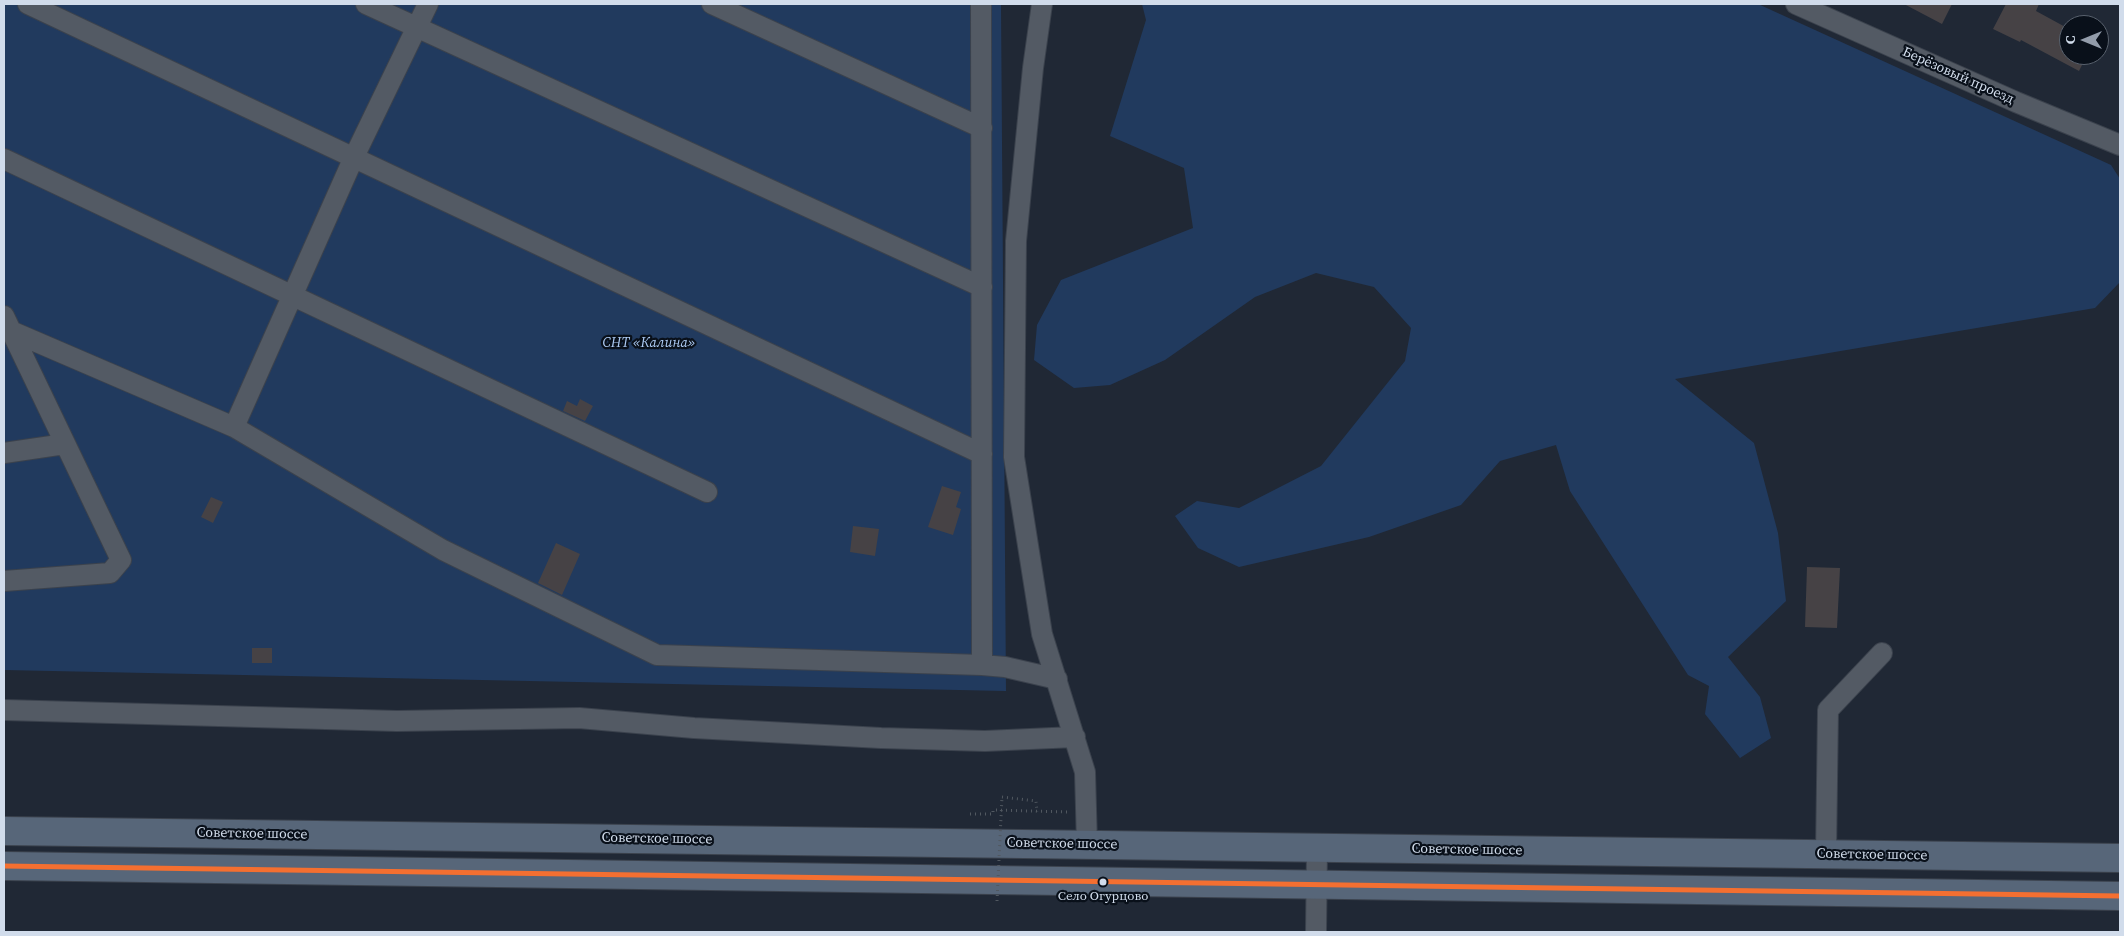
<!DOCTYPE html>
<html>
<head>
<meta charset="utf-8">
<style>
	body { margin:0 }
	#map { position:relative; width:2124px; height:936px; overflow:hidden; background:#202835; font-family:"Source Serif 4",serif }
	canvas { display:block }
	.frame { position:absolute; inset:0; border:5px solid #d1dceb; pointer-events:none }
	.north { position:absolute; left:2059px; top:15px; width:50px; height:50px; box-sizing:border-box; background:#09101a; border:1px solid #59626e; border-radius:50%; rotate:270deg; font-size:14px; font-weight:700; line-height:20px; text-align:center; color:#d1dceb }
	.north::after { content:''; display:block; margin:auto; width:18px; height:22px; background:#939dab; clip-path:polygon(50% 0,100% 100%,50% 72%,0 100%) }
</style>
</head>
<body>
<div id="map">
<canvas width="2124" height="936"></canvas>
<div class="frame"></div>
<div class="north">С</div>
</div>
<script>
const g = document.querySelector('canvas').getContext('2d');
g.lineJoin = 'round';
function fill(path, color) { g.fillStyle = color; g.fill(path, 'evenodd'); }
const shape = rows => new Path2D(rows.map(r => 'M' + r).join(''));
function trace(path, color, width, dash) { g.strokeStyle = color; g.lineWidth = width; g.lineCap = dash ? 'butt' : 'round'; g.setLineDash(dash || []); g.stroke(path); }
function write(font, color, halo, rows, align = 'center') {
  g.font = font + ' "Source Serif 4",serif'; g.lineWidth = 4.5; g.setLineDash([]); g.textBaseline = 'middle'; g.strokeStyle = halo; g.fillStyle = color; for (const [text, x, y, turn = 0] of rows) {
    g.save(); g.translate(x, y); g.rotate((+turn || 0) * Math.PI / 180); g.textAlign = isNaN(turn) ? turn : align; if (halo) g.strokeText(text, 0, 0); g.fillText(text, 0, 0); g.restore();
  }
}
const green = shape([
	[4,4,1001,4,1006,691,4,670],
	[1142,4,1758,4,2111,165,2120,179,2120,282,2095,308,1675,379,1754,443,1778,533,1786,601,1728,657,1760,697,1771,738,1740,758,1705,714,1709,686,1688,675,1570,491,1556,445,1500,461,1461,505,1369,537,1239,567,1198,548,1175,516,1197,501,1239,508,1321,466,1405,361,1411,328,1374,287,1316,273,1255,297,1165,360,1110,385,1074,388,1034,360,1037,325,1061,280,1193,228,1184,168,1110,136,1146,20]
]);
const building = shape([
	[1904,4,1952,4,1942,24],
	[2006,4,2039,4,2036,11,2069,29,2069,55,2087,55,2079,71,2021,40,2020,42,1993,29],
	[580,399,593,406,585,421,563,411,567,401,577,406],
	[942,486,961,492,956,507,961,509,953,535,928,527],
	[211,497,223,502,213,523,201,517],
	[853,526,879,529,875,556,850,552],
	[556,543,580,554,562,595,538,583],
	[1807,567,1840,568,1837,628,1805,627],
	[252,648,272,648,272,663,252,663]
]);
const path = shape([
	[1002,797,1036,801,1037,812],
	[970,814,993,814,993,810,1068,812]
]);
const minor = shape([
	[28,4,982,454],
	[366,4,982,287],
	[428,4,354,157,234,427,443,550,657,655,982,665],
	[712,4,982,128],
	[981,4,982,665,1005,667,1057,679],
	[1042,4,1033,68,1016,241,1014,457,1042,634,1085,772,1087,845],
	[1796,4,2016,102,2120,145],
	[4,159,707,492],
	[4,316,121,560,110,573,4,581],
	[11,331,234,427],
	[4,453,65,444],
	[4,710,397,721,579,718,694,728,881,738,985,741,1075,737],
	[1826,854,1828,710,1882,653],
	[1316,932,1317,848]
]);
const highway = shape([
	[4,831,2120,858],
	[4,866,2120,896]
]);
const pathBridge = shape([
	[997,901,1002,797]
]);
const bus1 = shape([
	[4,866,2120,896]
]);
const markers = [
	[1103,882,4.5,"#d1dceb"]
];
const busNames = [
	["Село Огурцово",1103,897]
];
const streetNames = [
	["Берёзовый проезд",1958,76,24],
	["Советское шоссе",252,834,1],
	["Советское шоссе",657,839,1],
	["Советское шоссе",1062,844,1],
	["Советское шоссе",1467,850,1],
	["Советское шоссе",1872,855,1]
];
const parkNames = [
	["СНТ «Калина»",649,343]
];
fill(green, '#213a5e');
fill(building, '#464245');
trace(minor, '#3b424d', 22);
trace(highway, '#3b424d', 30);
trace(path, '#515860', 3, [1, 4]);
trace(minor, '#535a64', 20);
trace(highway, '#576679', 28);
trace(pathBridge, '#515860', 3, [1, 4]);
trace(bus1, '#f46f30', 5);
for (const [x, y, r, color] of markers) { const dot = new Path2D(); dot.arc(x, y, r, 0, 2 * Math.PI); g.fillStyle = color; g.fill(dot); trace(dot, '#09101a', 2); }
write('13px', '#d1dceb', '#09101a', busNames);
write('14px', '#d1dceb', '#09101a', streetNames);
write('italic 14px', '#aeccf5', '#09101a', parkNames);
</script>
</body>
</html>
